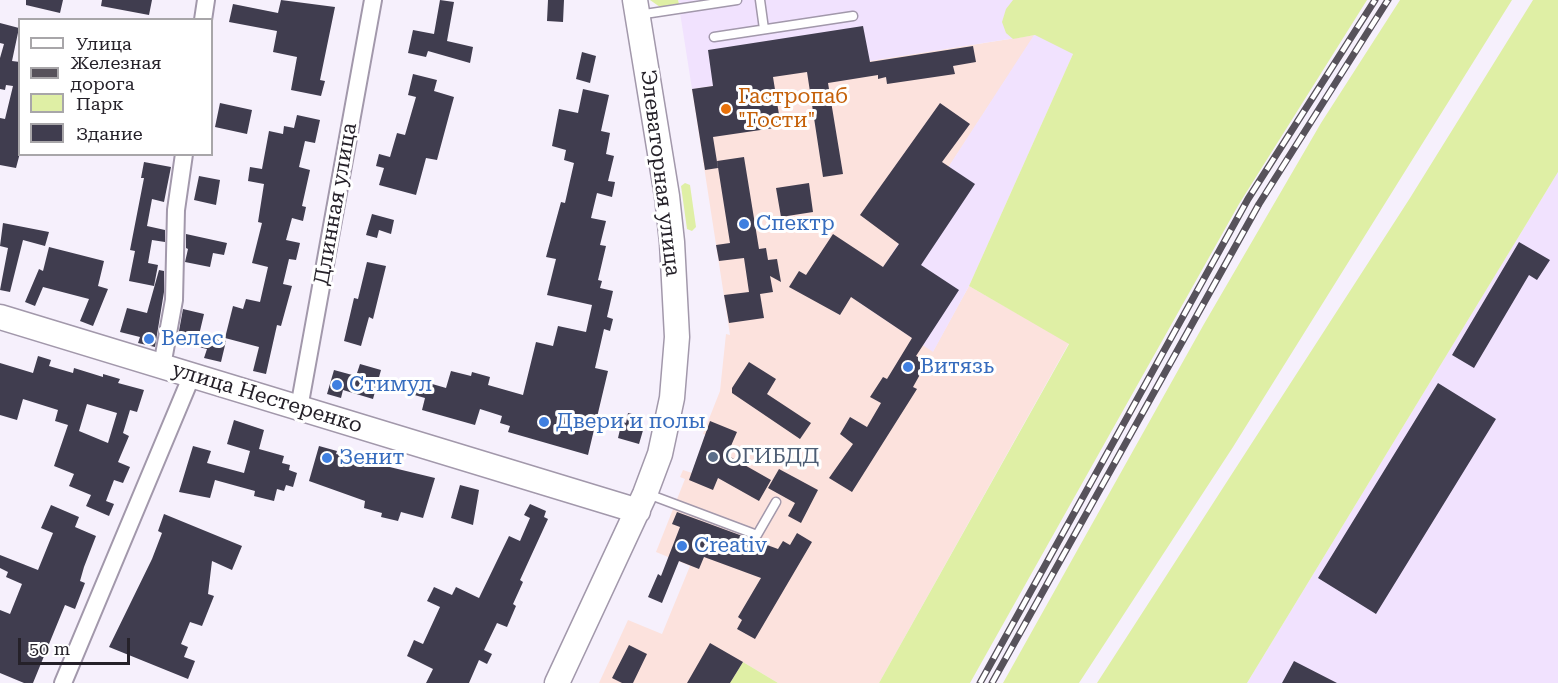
<!DOCTYPE html>
<html>
<head>
<meta charset="utf-8">
<style>
	body { margin:0 }
	#map { position:relative; width:1558px; height:683px; overflow:hidden; background:#f6f0fc; font-family:"Roboto Serif",serif }
	canvas { display:block }
	.legend { position:absolute; left:18px; top:18px; width:195px; height:138px; box-sizing:border-box; background:#fff; border:2px solid #a8a6a9; margin:0; padding:8px 10px; list-style:none; font-size:18px; color:#252129 }
	.legend li { display:flex; align-items:center; gap:12px; height:30px }
	.legend b { width:30px; border:2px solid #a8a6a9 }
	.scale { position:absolute; left:18px; top:638px; width:112px; height:27px; box-sizing:border-box; border:3px solid #252129; border-top:0; padding-left:8px; font-size:18px; line-height:21px; white-space:nowrap; color:#252129; -webkit-text-stroke:4px #fff; paint-order:stroke }
</style>
</head>
<body>
<div id="map">
<canvas width="1558" height="683"></canvas>
<ul class="legend">
<li><b style="height:8px;background:#fff"></b>Улица</li>
<li><b style="height:8px;background:#57525b"></b>Железная дорога</li>
<li><b style="height:16px;background:#dfefa5"></b>Парк</li>
<li><b style="height:16px;background:#403d4f"></b>Здание</li>
</ul>
<div class="scale">50 m</div>
</div>
<script>
const g = document.querySelector('canvas').getContext('2d');
g.lineJoin = 'round';
function fill(path, color) { g.fillStyle = color; g.fill(path, 'evenodd'); }
const shape = rows => new Path2D(rows.map(r => 'M' + r).join(''));
function trace(path, color, width, dash) { g.strokeStyle = color; g.lineWidth = width; g.lineCap = dash ? 'butt' : 'round'; g.setLineDash(dash || []); g.stroke(path); }
function write(font, color, halo, rows, align = 'center') {
  g.font = font + ' "Roboto Serif",serif'; g.lineWidth = 6; g.setLineDash([]); g.textBaseline = 'middle'; g.strokeStyle = halo; g.fillStyle = color; for (const [text, x, y, turn = 0] of rows) {
    g.save(); g.translate(x, y); g.rotate((+turn || 0) * Math.PI / 180); g.textAlign = isNaN(turn) ? turn : align; if (halo) g.strokeText(text, 0, 0); g.fillText(text, 0, 0); g.restore();
  }
}
const commercial = shape([
	[1035,35,860,303,933,351,969,286,1069,343,879,683,778,683,743,662,730,683,599,683,628,620,662,634,690,566,656,552,685,479,680,477,683,470,692,473,706,435,703,434,720,391,726,334,730,335,692,89]
]);
const built = shape([
	[678,0,1045,0,1073,54,969,286,933,352,860,303,1034,35,692,89],
	[1558,172,1558,683,1247,683]
]);
const green = shape([
	[650,0,678,0,679,4,660,7],
	[1013,0,1367,0,1239,204,970,683,879,683,1069,344,969,286,1073,54,1035,35,1013,39,1006,33,1002,22,1006,9],
	[1400,0,1512,0,1233,447,1079,683,1003,683,1204,324,1321,123],
	[1533,0,1558,0,1558,172,1247,683,1097,683,1410,198],
	[685,183,690,185,696,227,692,231,687,229,681,186],
	[743,662,778,683,730,683]
]);
const building = shape([
	[26,0,63,0,60,13,26,5],
	[102,0,152,0,149,15,101,6],
	[281,0,335,7,320,80,325,81,321,96,291,90,297,57,273,52,277,31,229,22,233,4,278,13],
	[440,0,454,2,447,41,473,47,470,63,428,51,426,57,408,53,413,30,434,34],
	[548,0,564,0,563,22,547,21],
	[0,23,19,28,12,61,20,62,20,153,16,168,0,165,0,118,5,119,13,86,6,85,5,90,0,89,0,58,4,44,0,43],
	[863,26,870,62,973,46,976,62,953,66,955,74,887,84,886,77,878,79,878,75,828,83,843,174,823,177,807,72,773,77,781,127,713,137,718,168,705,170,692,89,713,86,708,50],
	[582,52,596,56,590,83,576,79],
	[413,74,437,80,434,91,454,97,437,160,426,158,416,195,379,185,384,168,376,166,379,154,390,157,397,133,405,135,416,97,408,95],
	[583,89,609,95,601,131,610,133,606,154,614,156,608,181,615,182,612,197,597,193,591,218,606,221,600,245,606,246,598,280,602,281,600,288,613,291,607,317,613,319,610,331,604,329,595,368,608,371,588,455,508,432,510,426,500,423,502,416,480,409,475,425,422,410,425,398,411,394,415,379,446,388,451,371,471,376,472,372,490,377,488,385,523,395,536,342,553,346,558,326,586,332,592,305,547,295,556,259,546,257,561,202,565,203,574,163,564,160,566,150,552,146,559,109,578,113],
	[220,103,252,110,247,134,215,127],
	[940,103,970,124,942,162,975,184,921,265,959,290,916,356,927,362,913,387,917,389,852,492,829,478,853,444,840,434,850,417,867,427,881,403,870,397,883,377,887,379,912,338,851,297,840,315,789,287,799,271,806,275,833,234,883,267,899,244,860,215],
	[297,115,320,120,315,143,305,141,299,167,310,170,302,206,306,207,303,221,292,218,286,240,300,243,296,260,289,259,283,284,292,286,281,326,277,325,266,374,253,371,259,347,225,338,233,306,243,309,246,299,260,302,268,267,252,263,262,223,258,222,264,184,248,181,250,167,262,169,269,131,283,134,284,126,294,128],
	[744,157,759,249,766,248,768,260,777,259,781,282,770,276,773,292,760,294,764,318,729,323,724,295,749,292,744,258,719,261,716,245,730,243,717,161],
	[144,162,171,167,164,202,152,199,147,226,165,230,165,242,152,240,148,263,158,265,154,286,129,281,135,251,130,250,144,178,141,178],
	[199,176,220,180,216,205,194,200],
	[809,183,813,212,781,217,776,188],
	[372,214,394,220,391,234,379,230,377,238,366,235],
	[3,223,49,232,45,246,23,240,10,292,0,290,8,248,0,246],
	[186,234,227,243,224,255,213,253,210,267,185,262,188,249,186,248],
	[1519,242,1550,260,1537,280,1529,275,1474,368,1452,355],
	[49,247,104,261,98,286,108,289,93,326,80,321,89,299,43,287,35,306,25,302,39,269,43,271],
	[367,262,386,266,373,319,369,317,361,346,344,341,354,298,358,299],
	[159,270,164,271,164,292,155,347,138,343,140,337,120,332,127,308,147,313],
	[183,309,204,314,199,335,226,341,221,362,204,358,207,349,177,342],
	[38,356,51,360,49,366,73,373,74,368,103,377,103,374,120,379,118,383,144,390,137,412,130,410,123,433,129,436,118,462,130,467,123,483,114,480,106,501,114,504,109,516,86,506,91,495,69,486,74,474,54,466,68,425,55,421,58,410,23,399,17,420,0,415,0,363,33,373],
	[87,404,117,413,108,443,79,431],
	[749,362,776,379,767,394,811,423,800,439,732,393,732,388],
	[360,364,381,370,373,399,343,390,341,398,327,394,334,370,356,376],
	[1438,383,1496,419,1376,614,1318,578],
	[628,413,643,417,640,426,644,427,639,444,618,438,622,421,626,423],
	[234,420,264,430,259,449,284,456,282,463,290,465,289,470,297,473,293,487,286,485,284,491,277,489,274,501,254,496,255,491,215,480,210,498,179,492,193,446,211,451,207,463,244,473,250,451,227,444],
	[710,421,737,432,727,455,771,480,759,501,718,478,713,490,689,480],
	[319,446,337,451,336,454,435,478,423,518,401,512,398,521,381,517,382,513,364,508,365,501,309,481],
	[779,469,818,490,801,523,788,516,795,503,768,488],
	[460,485,479,490,473,525,451,518],
	[530,504,546,511,544,517,548,519,520,580,523,582,513,604,516,606,507,627,497,623,484,650,492,654,487,664,479,660,469,683,426,683,433,669,407,656,414,640,423,644,440,607,427,601,434,587,452,595,456,587,479,598,509,536,520,541,530,518,524,515],
	[51,505,79,517,75,527,96,536,84,567,80,581,85,583,75,609,65,605,33,683,24,683,0,673,0,610,10,614,22,584,6,577,8,572,0,568,0,555,38,570,53,533,41,528],
	[677,512,778,549,783,541,790,545,797,533,812,542,755,639,737,629,742,620,738,617,761,578,704,557,699,569,679,561,662,603,648,597,658,574,661,576,680,527,672,524],
	[164,514,242,546,232,570,212,561,208,594,214,596,202,626,190,622,181,644,188,647,184,657,195,661,188,679,109,647,152,559,162,533,158,531],
	[710,643,743,662,730,683,687,683],
	[629,645,647,654,633,683,622,683,612,678],
	[1294,661,1337,683,1282,683]
]);
const lane = shape([
	[760,0,764,29],
	[638,15,737,0],
	[714,37,853,16],
	[648,494,757,535,776,502]
]);
const street = shape([
	[203,20,206,0],
	[162,366,174,300,176,210,184,154],
	[299,408,373,0],
	[63,683,192,375]
]);
const secondary = shape([
	[0,317,638,511],
	[557,683,645,494,660,454,672,398,677,337,672,242,667,196,635,0]
]);
const rail = shape([
	[980,683,1248,199,1375,0],
	[992,683,1259,204,1388,0]
]);
const markers = [
	[726,109,6,"#e8710a"],
	[744,224,6,"#3f7fe0"],
	[149,339,6,"#3f7fe0"],
	[908,367,6,"#3f7fe0"],
	[337,385,6,"#3f7fe0"],
	[544,422,6,"#3f7fe0"],
	[713,457,6,"#5c6f8a"],
	[327,458,6,"#3f7fe0"],
	[682,546,6,"#3f7fe0"]
];
const foodNames = [
	["Гастропаб",738,97],
	["\"Гости\"",738,121]
];
const streetNames = [
	["Элеваторная улица",660,173,83],
	["Длинная улица",336,204,-80],
	["улица Нестеренко",267,398,17]
];
const shopNames = [
	["Спектр",756,224],
	["Велес",161,339],
	["Витязь",920,367],
	["Стимул",349,385],
	["Двери и полы",556,422],
	["Зенит",339,458],
	["Creativ",694,546]
];
const serviceNames = [
	["ОГИБДД",725,457]
];
fill(commercial, '#fce2dd');
fill(built, '#f1e2fe');
fill(green, '#dfefa5');
fill(building, '#403d4f');
trace(lane, '#a298ab', 11);
trace(street, '#a298ab', 20);
trace(secondary, '#a298ab', 27);
trace(lane, '#fff', 8);
trace(street, '#fff', 16);
trace(secondary, '#fff', 24);
trace(rail, '#57525b', 7);
trace(rail, '#fff', 4.5, [14]);
for (const [x, y, r, color] of markers) { const dot = new Path2D(); dot.arc(x, y, r, 0, 2 * Math.PI); g.fillStyle = color; g.fill(dot); trace(dot, '#fff', 2); }
write('21px', '#c56008', '#fff', foodNames, 'left');
write('21px', '#252129', '#fff', streetNames);
write('21px', '#366cbe', '#fff', shopNames, 'left');
write('21px', '#4e5e75', '#fff', serviceNames, 'left');
</script>
</body>
</html>
